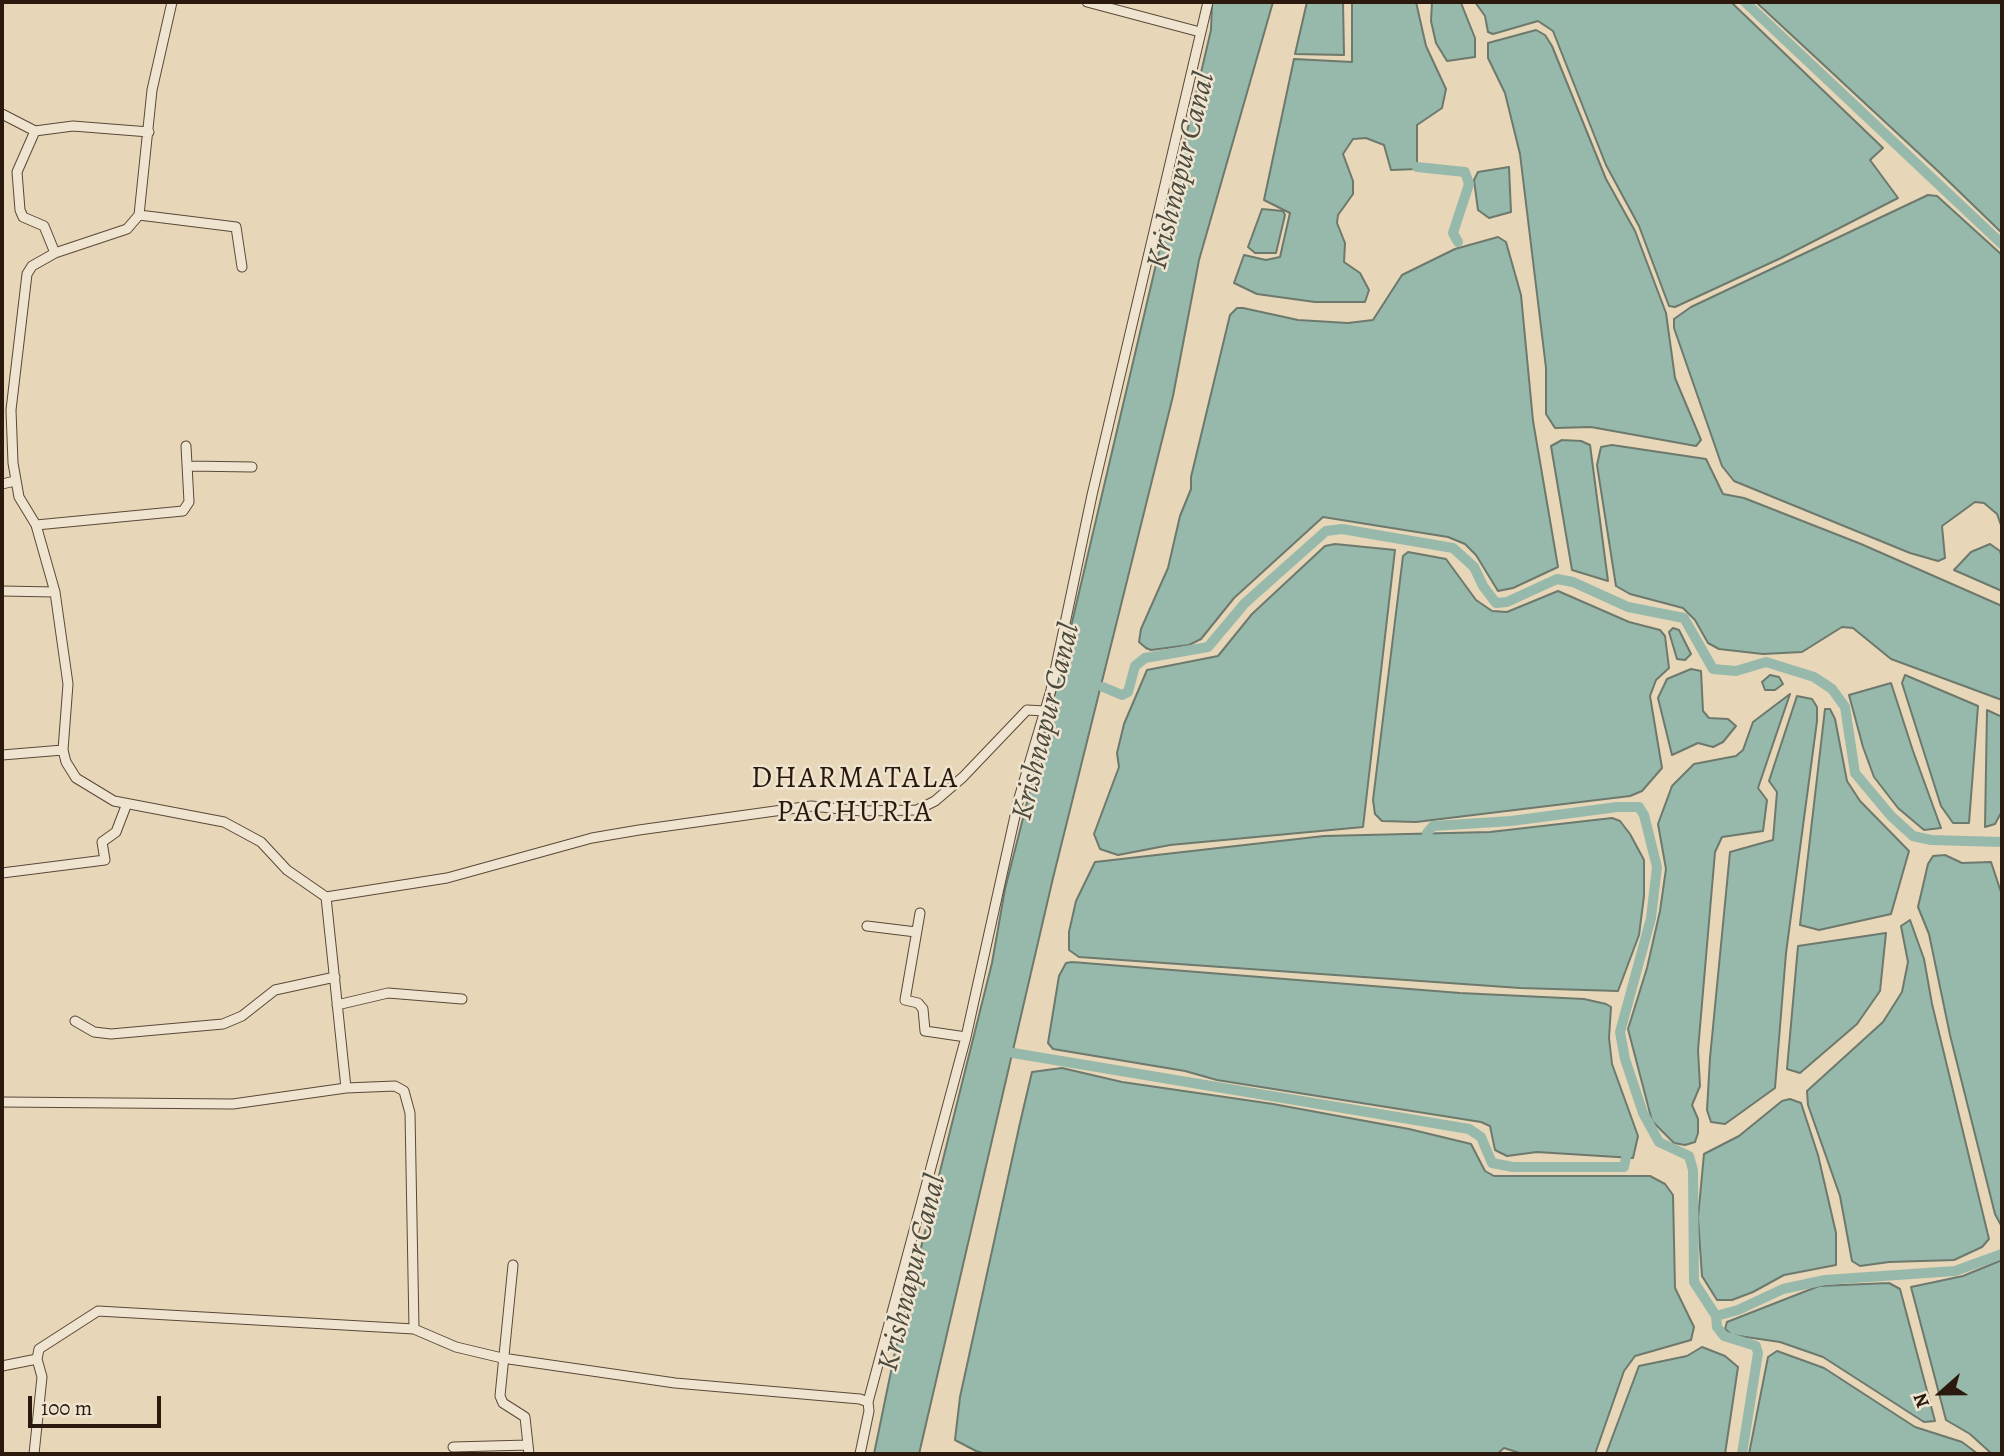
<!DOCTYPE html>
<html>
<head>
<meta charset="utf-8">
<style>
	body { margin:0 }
	#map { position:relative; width:2004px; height:1456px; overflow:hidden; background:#e7d6b7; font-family:Alegreya,serif }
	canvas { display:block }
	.frame { position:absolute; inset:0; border:4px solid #2c190d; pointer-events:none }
	.north { position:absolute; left:1906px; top:1358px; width:70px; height:70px; -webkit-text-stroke:5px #efe4d0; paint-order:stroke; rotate:249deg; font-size:19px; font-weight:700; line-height:28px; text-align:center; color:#2c190d }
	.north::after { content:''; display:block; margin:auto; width:24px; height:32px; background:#2c190d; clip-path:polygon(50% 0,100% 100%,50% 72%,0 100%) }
	.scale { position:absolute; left:28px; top:1396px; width:133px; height:32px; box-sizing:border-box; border:4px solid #2c190d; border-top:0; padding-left:9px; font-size:21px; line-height:24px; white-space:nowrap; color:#2c190d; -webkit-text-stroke:5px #efe4d0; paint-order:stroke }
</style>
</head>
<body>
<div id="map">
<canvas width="2004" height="1456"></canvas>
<div class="frame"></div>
<div class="north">N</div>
<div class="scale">100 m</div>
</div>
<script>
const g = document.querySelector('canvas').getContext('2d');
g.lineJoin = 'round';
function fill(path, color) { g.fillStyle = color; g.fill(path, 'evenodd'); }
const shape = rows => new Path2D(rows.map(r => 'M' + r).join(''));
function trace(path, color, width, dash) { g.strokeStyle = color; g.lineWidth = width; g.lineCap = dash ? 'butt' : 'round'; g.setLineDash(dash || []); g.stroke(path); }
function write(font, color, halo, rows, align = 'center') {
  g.font = font + ' Alegreya,serif'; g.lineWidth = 5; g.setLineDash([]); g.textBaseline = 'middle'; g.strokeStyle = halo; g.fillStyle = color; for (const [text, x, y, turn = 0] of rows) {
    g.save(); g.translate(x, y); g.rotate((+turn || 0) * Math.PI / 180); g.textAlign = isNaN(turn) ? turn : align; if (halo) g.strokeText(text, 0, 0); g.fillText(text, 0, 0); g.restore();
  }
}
const water = shape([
	[1212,2,1273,2,1199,260,1173,396,1053,878,919,1454,874,1454,895,1352,992,963,1005,889,1062,665,1211,30,1212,2],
	[1307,2,1343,2,1344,55,1295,54,1307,2],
	[1352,2,1416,2,1426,46,1446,89,1442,108,1417,125,1417,169,1391,170,1384,145,1366,138,1353,139,1343,154,1353,181,1353,194,1338,215,1337,223,1345,243,1344,262,1360,273,1369,290,1365,302,1315,302,1257,294,1234,283,1244,255,1266,260,1280,257,1290,213,1264,200,1294,59,1352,62,1352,2],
	[1432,2,1461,3,1475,38,1475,57,1447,61,1436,43,1431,21,1432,2],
	[1475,2,1731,2,1883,148,1870,160,1898,198,1781,258,1675,307,1669,306,1639,226,1606,165,1553,31,1538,21,1493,34,1488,32,1485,16,1475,2],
	[1756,2,2002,2,2002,233,1939,172,1756,2],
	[1536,30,1545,35,1552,46,1606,179,1635,231,1666,313,1675,378,1701,440,1696,446,1591,427,1555,428,1546,414,1546,368,1520,154,1505,93,1488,58,1488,43,1536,30],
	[1509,167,1511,212,1489,218,1478,210,1474,180,1478,172,1509,167],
	[1928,195,1937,196,2002,255,2002,528,1997,514,1984,503,1975,502,1942,526,1945,558,1938,561,1910,553,1734,481,1722,466,1674,328,1674,319,1691,307,1928,195],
	[1262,209,1283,211,1285,215,1276,253,1255,253,1248,247,1262,209],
	[1498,237,1506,242,1521,295,1533,421,1558,567,1513,588,1498,591,1476,555,1465,544,1448,537,1323,517,1234,598,1201,639,1189,645,1151,650,1146,648,1139,642,1141,629,1168,568,1180,516,1191,489,1191,477,1230,315,1237,308,1243,308,1298,320,1348,323,1373,320,1402,275,1455,249,1498,237],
	[1562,440,1581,441,1590,445,1608,581,1572,570,1551,446,1562,440],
	[1612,445,1706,459,1723,494,1744,498,1861,544,2002,606,2002,700,1891,659,1853,628,1842,627,1802,652,1763,654,1719,649,1708,643,1695,620,1683,608,1630,594,1616,586,1597,465,1601,447,1612,445],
	[1335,544,1395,550,1363,827,1170,845,1118,855,1100,849,1094,834,1119,767,1117,753,1124,724,1147,670,1218,656,1252,614,1325,546,1335,544],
	[1990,544,2000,551,2002,558,2002,591,1954,570,1971,552,1990,544],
	[1408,552,1446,559,1476,600,1492,611,1507,612,1558,591,1629,622,1660,630,1665,636,1669,668,1656,680,1650,696,1662,768,1642,791,1630,796,1416,822,1382,821,1375,814,1373,800,1403,556,1408,552],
	[1673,628,1679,630,1691,654,1685,660,1677,659,1669,632,1673,628],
	[1691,669,1701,671,1703,711,1709,718,1728,719,1736,726,1723,742,1713,747,1698,743,1672,755,1658,698,1667,679,1691,669],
	[1770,675,1779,677,1783,684,1775,690,1765,690,1762,682,1770,675],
	[1905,675,1978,706,1969,823,1953,823,1941,806,1902,683,1905,675],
	[1891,683,1913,751,1941,828,1924,830,1898,808,1874,777,1863,747,1849,695,1891,683],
	[1790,694,1758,788,1767,800,1763,831,1722,837,1715,852,1698,1050,1700,1086,1692,1105,1698,1119,1698,1133,1695,1142,1685,1145,1674,1143,1652,1121,1628,1029,1647,968,1660,911,1666,869,1658,824,1672,786,1694,764,1736,756,1743,750,1753,722,1790,694],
	[1797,696,1812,699,1817,707,1817,721,1786,953,1775,1088,1725,1124,1711,1122,1707,1110,1710,1058,1730,852,1773,840,1777,792,1769,781,1797,696],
	[1825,709,1830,709,1835,719,1847,781,1860,801,1909,851,1891,914,1819,930,1800,925,1825,709],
	[1987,710,2002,717,2002,811,1995,824,1985,827,1987,710],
	[1612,818,1620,821,1630,834,1644,860,1644,896,1639,935,1618,991,1520,988,1079,957,1069,950,1069,932,1076,901,1095,862,1324,836,1490,832,1612,818],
	[1945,855,1962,863,1991,862,2002,895,2002,1227,1995,1214,1950,1035,1929,934,1918,907,1928,864,1933,856,1945,855],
	[1910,920,1924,959,1932,1004,1989,1239,1982,1247,1954,1260,1889,1262,1860,1266,1852,1261,1840,1196,1808,1105,1807,1091,1883,1022,1902,992,1908,962,1901,926,1910,920],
	[1886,933,1880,991,1857,1024,1800,1073,1787,1069,1798,946,1886,933],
	[1072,962,1460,993,1584,999,1606,1004,1611,1007,1609,1038,1612,1064,1638,1136,1633,1158,1537,1152,1507,1156,1495,1150,1490,1126,1481,1122,1217,1080,1185,1071,1053,1049,1048,1043,1059,976,1066,963,1072,962],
	[1062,1068,1122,1082,1273,1104,1409,1129,1471,1144,1485,1171,1494,1176,1650,1176,1665,1184,1673,1195,1675,1288,1694,1327,1691,1340,1635,1356,1624,1371,1595,1454,1523,1454,1504,1448,1497,1454,986,1454,976,1451,955,1440,960,1397,1020,1123,1032,1072,1062,1068],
	[1790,1099,1801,1103,1818,1155,1836,1233,1836,1265,1784,1275,1753,1292,1732,1300,1717,1300,1702,1276,1698,1218,1704,1154,1739,1136,1782,1101,1790,1099],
	[2002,1260,2002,1454,1992,1454,1970,1434,1946,1420,1911,1287,1963,1276,2002,1260],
	[1889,1283,1900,1289,1935,1421,1924,1422,1823,1357,1780,1342,1732,1335,1725,1329,1727,1322,1819,1286,1889,1283],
	[1702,1347,1725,1356,1738,1367,1725,1454,1606,1454,1639,1366,1687,1356,1702,1347],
	[1777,1351,1824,1368,1915,1427,1962,1442,1978,1454,1749,1454,1768,1357,1777,1351]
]);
const canal = shape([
	[1745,2,2002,244],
	[1417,167,1465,172,1469,184,1453,233,1458,242],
	[1103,687,1122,695,1128,692,1135,666,1145,658,1208,647,1245,603,1326,531,1342,529,1453,548,1474,567,1483,586,1496,603,1507,602,1557,579,1573,582,1628,607,1684,618,1713,669,1736,671,1766,662,1814,677,1832,689,1845,707,1855,773,1891,816,1913,836,1931,840,2002,842],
	[1427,833,1433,826,1511,821,1617,807,1639,807,1644,815,1657,867,1651,918,1620,1032,1625,1059,1643,1113,1659,1142,1689,1156,1693,1170,1694,1282,1716,1316,1717,1327,1724,1336,1756,1346,1758,1353,1742,1454],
	[1013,1053,1469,1129,1481,1137,1492,1163,1513,1167,1624,1167,1626,1158],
	[1716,1316,1738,1310,1783,1289,1825,1280,1955,1271,2002,1254]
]);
const minor = shape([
	[172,2,152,90,139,215,127,229,55,253,32,266,27,274,11,410,13,463,19,497,36,525,55,592,68,684,63,750,66,762,76,778,114,801,224,822,261,842,287,870,326,897,346,1088,395,1086,404,1091,410,1113,414,1329,456,1347,502,1358,675,1383,860,1399,868,1402,869,1411,860,1454],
	[1087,2,1200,32],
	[2,114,35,131],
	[139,215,236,227,242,267],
	[55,253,44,226,23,217,20,210,17,172,35,131,73,126,149,132],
	[188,466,252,467],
	[2,484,15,481],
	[36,525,183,511,189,502,186,446],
	[2,591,55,592],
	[2,755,63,750],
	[2,873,105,860,102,842,116,832,126,806],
	[326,897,447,878,592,838,639,830,811,806,862,811,917,810,935,801,963,777,1027,710,1045,711],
	[920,913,905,1000,918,1003,923,1009,925,1031,966,1037],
	[867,926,916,932],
	[337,1005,388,993,462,999],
	[75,1021,94,1032,111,1034,223,1024,242,1016,275,990,335,977],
	[2,1102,233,1104,346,1088],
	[513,1265,500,1396,503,1403,525,1417,529,1454],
	[2,1366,37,1359],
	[868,1402,966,1037,1019,798,1051,690,1092,495,1208,2],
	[453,1447,528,1445],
	[34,1454,42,1377,37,1359,39,1349,98,1311,414,1329]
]);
const waterNames = [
	["Krishnapur Canal",1182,171,-76],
	["Krishnapur Canal",1047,722,-76],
	["Krishnapur Canal",913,1273,-76]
];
const neighbourhoodNames = [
	["DHARMATALA",855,780],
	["PACHURIA",855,814]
];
fill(water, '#97b9ac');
trace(water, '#6c796c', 2);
trace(canal, '#97b9ac', 10);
trace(minor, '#5b4838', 11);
trace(minor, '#efe4d0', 9);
write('italic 30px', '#4c493d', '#efe4d0', waterNames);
g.letterSpacing = '2px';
write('30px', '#2c190d', '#efe4d0', neighbourhoodNames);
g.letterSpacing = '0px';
</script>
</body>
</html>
